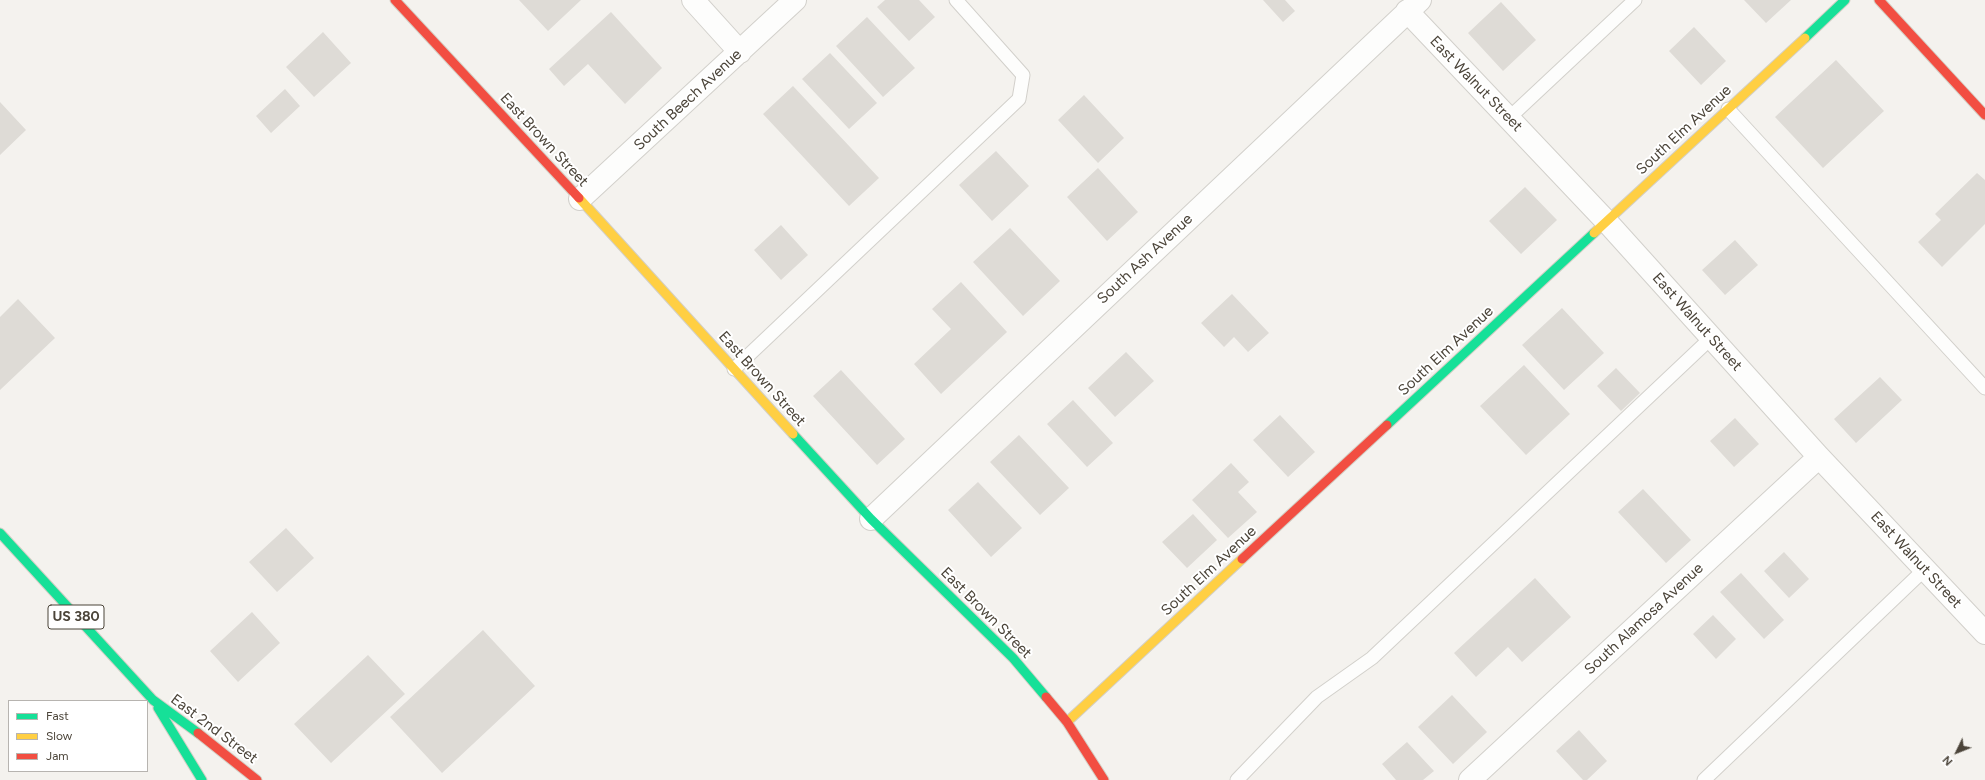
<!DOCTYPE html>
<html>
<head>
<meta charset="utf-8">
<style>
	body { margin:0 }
	#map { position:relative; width:1985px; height:780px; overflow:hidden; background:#f4f2ee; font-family:Figtree,sans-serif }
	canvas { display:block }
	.legend { position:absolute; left:8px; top:700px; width:140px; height:72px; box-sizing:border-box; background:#fff; border:1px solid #b7b4b0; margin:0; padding:5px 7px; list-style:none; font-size:12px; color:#4b4439 }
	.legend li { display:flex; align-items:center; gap:8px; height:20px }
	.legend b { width:20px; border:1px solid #b7b4b0 }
	.north { position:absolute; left:1937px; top:732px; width:40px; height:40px; -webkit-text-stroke:3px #fff; paint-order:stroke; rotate:227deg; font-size:11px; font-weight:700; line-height:16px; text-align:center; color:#4b4439 }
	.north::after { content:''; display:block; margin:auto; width:14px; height:18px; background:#4b4439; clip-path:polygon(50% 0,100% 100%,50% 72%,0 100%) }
</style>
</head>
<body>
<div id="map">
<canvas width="1985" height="780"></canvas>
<ul class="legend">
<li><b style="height:5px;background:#16e098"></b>Fast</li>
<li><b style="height:5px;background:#ffcf43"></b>Slow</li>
<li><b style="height:5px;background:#f24e42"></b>Jam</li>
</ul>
<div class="north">N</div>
</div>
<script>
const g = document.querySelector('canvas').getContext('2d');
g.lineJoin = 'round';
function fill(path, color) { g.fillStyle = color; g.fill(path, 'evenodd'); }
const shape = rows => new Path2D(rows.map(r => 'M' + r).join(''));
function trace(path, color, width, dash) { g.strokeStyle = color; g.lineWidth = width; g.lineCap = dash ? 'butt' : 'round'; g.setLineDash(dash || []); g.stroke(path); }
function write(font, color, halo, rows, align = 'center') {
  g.font = font + ' Figtree,sans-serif'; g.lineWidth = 4; g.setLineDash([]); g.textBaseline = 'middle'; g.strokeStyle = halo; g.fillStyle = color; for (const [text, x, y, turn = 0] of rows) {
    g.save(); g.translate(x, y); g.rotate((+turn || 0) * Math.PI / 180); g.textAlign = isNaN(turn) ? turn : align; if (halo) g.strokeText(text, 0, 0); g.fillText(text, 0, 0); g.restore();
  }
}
const building = shape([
	[519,0,581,0,548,31],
	[885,0,919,0,935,17,909,41,877,7],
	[1263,0,1285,0,1295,11,1283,22],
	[1744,0,1791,0,1766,23],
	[1501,2,1536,40,1503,71,1468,33],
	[611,12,662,68,625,104,588,64,564,86,549,69],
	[867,17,915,68,883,97,836,46],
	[1694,27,1726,61,1701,85,1669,51],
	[323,32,351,63,314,97,286,67],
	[830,53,877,103,849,129,802,79],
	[1836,60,1884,111,1823,168,1775,117],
	[793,86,879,178,849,206,763,114],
	[285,89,300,106,271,133,256,116],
	[1084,95,1124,138,1098,163,1058,120],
	[0,102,26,130,0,155],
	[996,151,1029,186,992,221,959,185],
	[1098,168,1138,212,1107,241,1067,197],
	[1977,173,1985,180,1985,224,1942,267,1918,242,1941,220,1935,214],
	[1525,187,1557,220,1521,254,1489,221],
	[781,225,808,255,781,280,754,250],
	[1010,228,1060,281,1023,316,973,262],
	[1735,240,1758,265,1725,295,1702,270],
	[961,282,1007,332,941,394,914,364,951,329,932,309],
	[1232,294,1269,333,1248,352,1234,337,1224,347,1201,323],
	[18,299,55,338,0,390,0,317],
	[1562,308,1604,353,1564,390,1522,345],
	[1126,352,1154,381,1115,417,1088,388],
	[1524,365,1570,414,1526,455,1480,406],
	[1616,368,1640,393,1621,411,1597,386],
	[841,370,905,439,877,465,813,396],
	[1880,377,1902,400,1856,443,1834,419],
	[1073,400,1113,443,1087,467,1047,424],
	[1280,415,1315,452,1288,477,1253,440],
	[1735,418,1759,444,1734,467,1710,441],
	[1019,435,1069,488,1040,515,990,462],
	[1231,463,1249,482,1238,492,1257,512,1228,538,1192,500],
	[978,482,1022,528,991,557,948,510],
	[1643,489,1691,540,1666,563,1618,512],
	[1193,514,1217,540,1187,568,1162,542],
	[286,528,314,558,277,592,249,562],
	[1784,552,1809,579,1789,598,1764,571],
	[1741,573,1784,620,1764,639,1720,592],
	[1535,578,1571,617,1522,662,1508,647,1476,677,1454,653],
	[252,612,280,643,238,682,210,651],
	[1713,615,1736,639,1716,659,1693,634],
	[483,630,535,686,442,773,390,717],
	[368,655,405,694,331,763,294,724],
	[1452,695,1487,732,1453,764,1418,727],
	[1579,730,1607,761,1587,780,1583,780,1556,751],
	[1407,742,1434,771,1423,780,1396,780,1382,764]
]);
const lane = shape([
	[1728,109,1985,388],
	[1509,118,1635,0],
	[734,369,1019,99,1023,75,956,0],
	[1237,780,1317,697,1372,658,1711,338],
	[1704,780,1925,569]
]);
const street = shape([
	[693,0,740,52],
	[1407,11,1607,222,1819,457,1985,633],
	[580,199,795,0],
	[871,519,1420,0],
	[1470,780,1819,457]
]);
const fast = shape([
	[1805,38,1845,0],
	[1387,425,1594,233],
	[793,434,871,519,1013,658,1046,697],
	[0,533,153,700,198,733],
	[158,708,202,780]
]);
const slow = shape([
	[579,198,793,434],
	[1594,233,1805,38],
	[1067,722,1242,559]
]);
const jam = shape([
	[395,0,579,198],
	[1879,0,1985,115],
	[1242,559,1387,425],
	[1046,697,1067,722,1104,780],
	[198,733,257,780]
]);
const shields = [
	[76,617,56]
];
const shieldNames = [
	["US 380",76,617]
];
const streetNames = [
	["East Walnut Street",1476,84,46],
	["South Beech Avenue",688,100,-43],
	["South Elm Avenue",1684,130,-43],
	["East Brown Street",544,140,47],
	["South Ash Avenue",1145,259,-43],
	["East Walnut Street",1697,322,48],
	["South Elm Avenue",1446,351,-43],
	["East Brown Street",762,379,48],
	["East Walnut Street",1916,560,47],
	["South Elm Avenue",1209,571,-43],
	["East Brown Street",986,613,45],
	["South Alamosa Avenue",1644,619,-43],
	["East 2nd Street",214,729,37]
];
fill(building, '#dedbd6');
trace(lane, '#d2d0cb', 15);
trace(street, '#d2d0cb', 24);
trace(fast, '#d3cfc5', 11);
trace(slow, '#d3cfc5', 11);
trace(jam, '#d3cfc5', 11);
trace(lane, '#fdfdfc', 13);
trace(street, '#fdfdfc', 22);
trace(fast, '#16e098', 9);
trace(slow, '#ffcf43', 9);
trace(jam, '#f24e42', 9);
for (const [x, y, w] of shields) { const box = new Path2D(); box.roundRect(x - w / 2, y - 12, w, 24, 3); g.fillStyle = '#fff'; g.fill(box); trace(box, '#4b4439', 1); }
write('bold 14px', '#4b4439', null, shieldNames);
write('15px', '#4b4439', '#fff', streetNames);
</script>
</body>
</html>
